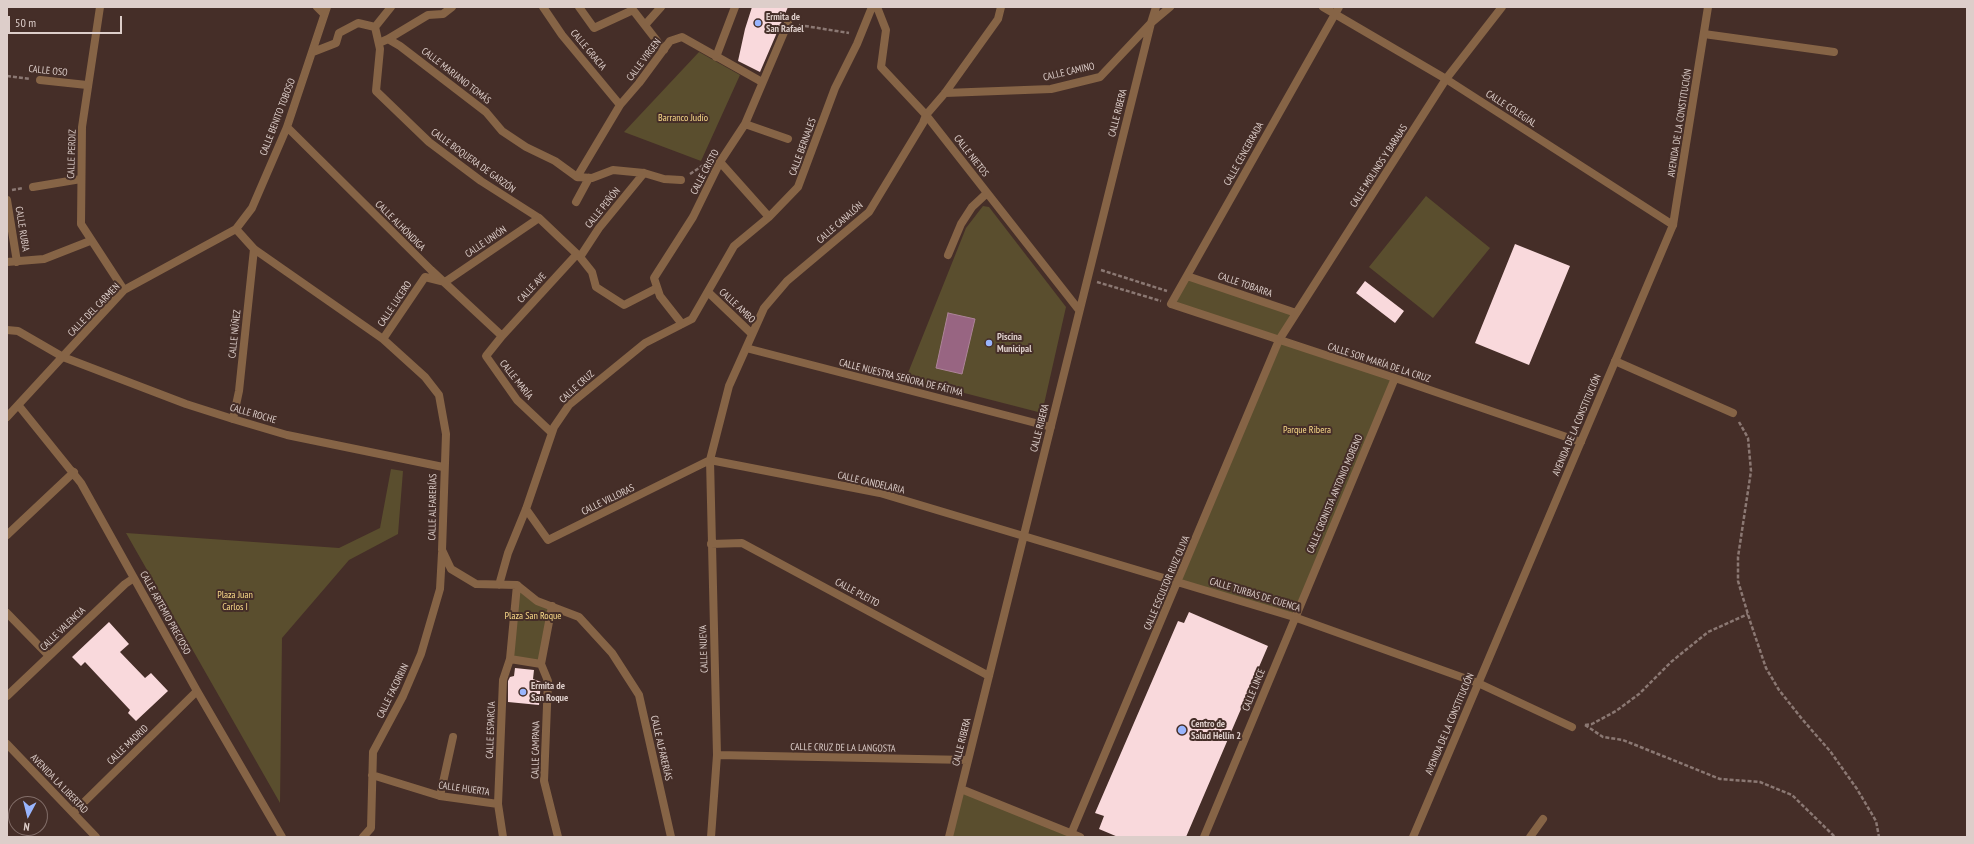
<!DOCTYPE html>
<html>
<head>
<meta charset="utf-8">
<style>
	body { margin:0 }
	#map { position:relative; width:1974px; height:844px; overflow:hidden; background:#452e28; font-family:"PT Sans Narrow",sans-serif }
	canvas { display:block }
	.frame { position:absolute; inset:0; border:8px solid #ddceca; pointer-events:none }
	.north { position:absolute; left:8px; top:796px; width:40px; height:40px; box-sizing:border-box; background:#452e28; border:1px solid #826e69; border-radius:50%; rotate:187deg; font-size:11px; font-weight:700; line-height:16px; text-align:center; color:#ddceca }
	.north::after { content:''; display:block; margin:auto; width:14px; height:18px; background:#99b5fd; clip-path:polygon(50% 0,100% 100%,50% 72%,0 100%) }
	.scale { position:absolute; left:8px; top:16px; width:114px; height:18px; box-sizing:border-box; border:2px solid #ddceca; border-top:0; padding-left:5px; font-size:12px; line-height:14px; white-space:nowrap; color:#ddceca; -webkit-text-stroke:3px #452e28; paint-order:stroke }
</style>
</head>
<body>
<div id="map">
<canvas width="1974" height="844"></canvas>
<div class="frame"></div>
<div class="north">N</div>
<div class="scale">50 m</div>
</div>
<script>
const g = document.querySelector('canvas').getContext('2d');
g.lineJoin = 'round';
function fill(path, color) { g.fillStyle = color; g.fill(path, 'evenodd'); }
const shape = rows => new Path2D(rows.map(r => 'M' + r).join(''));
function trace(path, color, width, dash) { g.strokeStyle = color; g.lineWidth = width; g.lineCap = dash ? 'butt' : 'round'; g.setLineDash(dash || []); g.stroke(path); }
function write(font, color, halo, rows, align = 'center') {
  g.font = font + ' "PT Sans Narrow",sans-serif'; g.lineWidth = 4; g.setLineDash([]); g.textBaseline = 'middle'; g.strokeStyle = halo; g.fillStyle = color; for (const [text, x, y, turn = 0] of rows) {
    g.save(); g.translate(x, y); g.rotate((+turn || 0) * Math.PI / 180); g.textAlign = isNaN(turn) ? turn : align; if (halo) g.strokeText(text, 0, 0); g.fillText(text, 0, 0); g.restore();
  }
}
const green = shape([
	[699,52,740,75,701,161,624,132],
	[1426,196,1490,248,1433,318,1369,267],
	[983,206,989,207,1066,307,1042,413,906,378,966,228],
	[1187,276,1296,313,1279,340,1395,378,1294,617,1178,582,1279,340,1171,304],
	[391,469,403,471,398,534,349,560,282,638,280,803,126,533,339,548,380,528],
	[519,587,552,606,538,664,512,660],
	[961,789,1079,837,949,837]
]);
const water = shape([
	[948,313,975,319,962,374,936,368,948,313]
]);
const building = shape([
	[752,7,788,7,760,72,738,61,745,29],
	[1515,244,1570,266,1529,365,1475,343],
	[1365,281,1404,311,1395,323,1356,293],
	[1189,612,1268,646,1186,837,1118,837,1099,829,1104,816,1095,813,1178,621,1184,623],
	[109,622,129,644,120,652,145,678,151,673,168,691,136,721,128,713,130,710,85,662,81,666,72,657],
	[515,668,534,670,533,679,541,682,539,705,508,702,508,681,510,677,514,676]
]);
const path = shape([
	[799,25,849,33],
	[7,76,30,79],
	[690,174,705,164],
	[12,190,23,188],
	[1101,270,1167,291],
	[1097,282,1161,301],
	[1739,422,1748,438,1751,471,1738,557,1738,581,1750,621,1766,668,1779,690,1802,719,1830,751,1857,789,1876,821,1879,837],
	[1585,725,1603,737,1623,740,1720,779,1760,782,1792,795,1835,837],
	[1585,725,1592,724,1616,711,1639,694,1671,662,1708,632,1748,614]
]);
const minor = shape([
	[100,7,82,127,81,224,124,290],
	[317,7,324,14],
	[543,7,562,35,620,105],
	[579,7,594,28,633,10,664,50],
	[877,7,886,30,881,67,926,115,1079,310],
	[1323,7,1446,79,1673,225],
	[1339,7,1171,304,1395,378,1581,442],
	[645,25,661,7],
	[375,27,380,49,376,91,429,142,481,181,539,218,580,257,592,272,596,287,624,305,657,288],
	[375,27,391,7],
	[1704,34,1834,52],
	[388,39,428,15,443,14,452,7],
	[379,43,388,39,400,46,486,112,502,131,526,147,555,161,577,177,592,178,613,170,644,173,664,179,681,180],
	[313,52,336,43,339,33,358,23,375,27],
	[716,57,735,7],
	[40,80,87,85],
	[945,93,1051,89,1100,77,1151,23,1170,7],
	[745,124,788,139],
	[287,127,431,270,502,336],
	[720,162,769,217],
	[577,177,620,105,639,83,670,41,682,37,762,82],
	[33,187,81,179],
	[7,200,17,262],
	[576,202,589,178],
	[236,229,254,249,383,339,425,377,439,395,446,434,442,550,451,569,476,584,517,585,537,601,579,617,612,653,639,695,671,837],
	[948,255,961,224,972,207,987,193],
	[580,257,599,228,644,173],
	[7,262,44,259,90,241],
	[1187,276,1296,313],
	[708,292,752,334],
	[682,324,660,296,654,278,693,217,720,162,745,124,788,23],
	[7,330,18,331,63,357,186,404,233,419,287,435,443,467],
	[383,339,425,277,445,282,539,218],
	[746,348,1051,427],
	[1615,361,1733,413],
	[19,406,81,483,197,691,282,837],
	[7,417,124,290,236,229,252,208,287,127,327,7],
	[233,419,239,391,254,249],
	[551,432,517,400,486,356,502,336,577,254],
	[710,460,880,493,1294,617,1478,683,1572,727],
	[526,509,548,540,710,460],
	[7,535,74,472],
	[711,544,742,543,989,676],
	[499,585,508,553,526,509,554,427,569,405,645,343,692,319,734,246,769,217,798,187,835,88,857,44,872,7],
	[517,585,510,659,541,664,552,606],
	[7,613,49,656],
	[541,664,548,681,544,781,558,837],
	[7,696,125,584,134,578],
	[7,744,96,837],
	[717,755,968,760],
	[372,775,440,796,498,804],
	[961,789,1080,837],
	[440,796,453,737],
	[73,813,197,691],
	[1071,834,1279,340,1446,79,1502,7],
	[363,837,371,828,373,752,403,696,421,654,440,589,442,553],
	[503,837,498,804,503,680,510,659],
	[711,837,717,755,710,460,729,386,764,308,787,281,869,212,923,123,926,115,945,93,998,19,1001,7],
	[949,837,1151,23,1156,7],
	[1204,837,1395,378],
	[1530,837,1543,819]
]);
const tertiary = shape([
	[1413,837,1673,225,1708,7]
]);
const markers = [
	[758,23,4,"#99b5fd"],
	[989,343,4,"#99b5fd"],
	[523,692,4,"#99b5fd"],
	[1182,730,5,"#99b5fd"]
];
const poiNames = [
	["Ermita de",766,17],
	["San Rafael",766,29],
	["Piscina",997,337],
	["Municipal",997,349],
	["Ermita de",531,686],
	["San Roque",531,698],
	["Centro de",1191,724],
	["Salud Hellín 2",1191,736]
];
const streetNames = [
	["CALLE GRACIA",588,50,50],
	["CALLE VIRGEN",644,60,-53],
	["CALLE OSO",48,71,6],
	["CALLE CAMINO",1069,72,-13],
	["CALLE MARIANO TOMÁS",456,76,38],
	["CALLE COLEGIAL",1511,109,33],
	["CALLE RIBERA",1118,113,-76],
	["CALLE BENITO TOBOSO",278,117,-69],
	["AVENIDA DE LA CONSTITUCIÓN",1680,123,-81],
	["CALLE BERNALES",803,147,-70],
	["CALLE PERDIZ",72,154,-88],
	["CALLE CENCERRADA",1244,154,-61],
	["CALLE NIETOS",971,156,52],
	["CALLE BOQUERA DE GARZÓN",473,161,36],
	["CALLE MOLINOS Y BARAJAS",1379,166,-57],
	["CALLE CRISTO",705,172,-62],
	["CALLE PEÑÓN",603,208,-51],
	["CALLE CANALÓN",840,223,-41],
	["CALLE ALHÓNDIGA",400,226,45],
	["CALLE RUBIA",22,229,81],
	["CALLE UNIÓN",486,242,-34],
	["CALLE TOBARRA",1245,285,19],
	["CALLE AVE",532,288,-47],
	["CALLE LUCERO",395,304,-56],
	["CALLE AMBO",737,306,43],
	["CALLE DEL CARMEN",94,310,-46],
	["CALLE NÚÑEZ",235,334,-84],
	["CALLE SOR MARÍA DE LA CRUZ",1379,363,18],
	["CALLE NUESTRA SEÑORA DE FÁTIMA",901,378,14],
	["CALLE MARÍA",516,380,52],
	["CALLE CRUZ",577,387,-42],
	["CALLE ROCHE",253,414,16],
	["AVENIDA DE LA CONSTITUCIÓN",1577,425,-67],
	["CALLE RIBERA",1040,428,-76],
	["CALLE CANDELARIA",871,483,13],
	["CALLE CRONISTA ANTONIO MORENO",1335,494,-67],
	["CALLE VILLORAS",608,500,-26],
	["CALLE ALFARERÍAS",433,507,-89],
	["CALLE ESCULTOR RUIZ OLIVA",1167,583,-67],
	["CALLE PLEITO",857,593,28],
	["CALLE TURBAS DE CUENCA",1255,595,17],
	["CALLE ARTEMIO PRECIOSO",165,613,61],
	["CALLE VALENCIA",63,629,-44],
	["CALLE NUEVA",704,649,-92],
	["CALLE LINCE",1254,690,-68],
	["CALLE FACORRIN",393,691,-64],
	["AVENIDA DE LA CONSTITUCIÓN",1450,724,-67],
	["CALLE ESPARCIA",491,730,-88],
	["CALLE RIBERA",962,742,-76],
	["CALLE MADRID",128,745,-44],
	["CALLE ALFARERÍAS",661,748,77],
	["CALLE CRUZ DE LA LANGOSTA",843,748,1],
	["CALLE CAMPANA",536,750,-89],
	["AVENIDA LA LIBERTAD",59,784,46],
	["CALLE HUERTA",464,789,8]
];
const parkNames = [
	["Barranco Judío",683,118],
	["Parque Ribera",1307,430],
	["Plaza Juan",235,595],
	["Carlos I",235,607],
	["Plaza San Roque",533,616]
];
fill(green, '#5a4e2e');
fill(water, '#986582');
trace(water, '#ad8498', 1);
fill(building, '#f9d9dc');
trace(path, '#8b7873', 2.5, [4, 2]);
trace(minor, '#866446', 8);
trace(tertiary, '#866446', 8);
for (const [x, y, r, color] of markers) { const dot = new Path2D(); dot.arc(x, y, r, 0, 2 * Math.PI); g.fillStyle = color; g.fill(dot); trace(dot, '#452e28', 1.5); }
write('bold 10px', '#ddceca', '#452e28', poiNames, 'left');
write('10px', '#ddceca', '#452e28', streetNames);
write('10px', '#fada89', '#452e28', parkNames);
</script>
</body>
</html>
